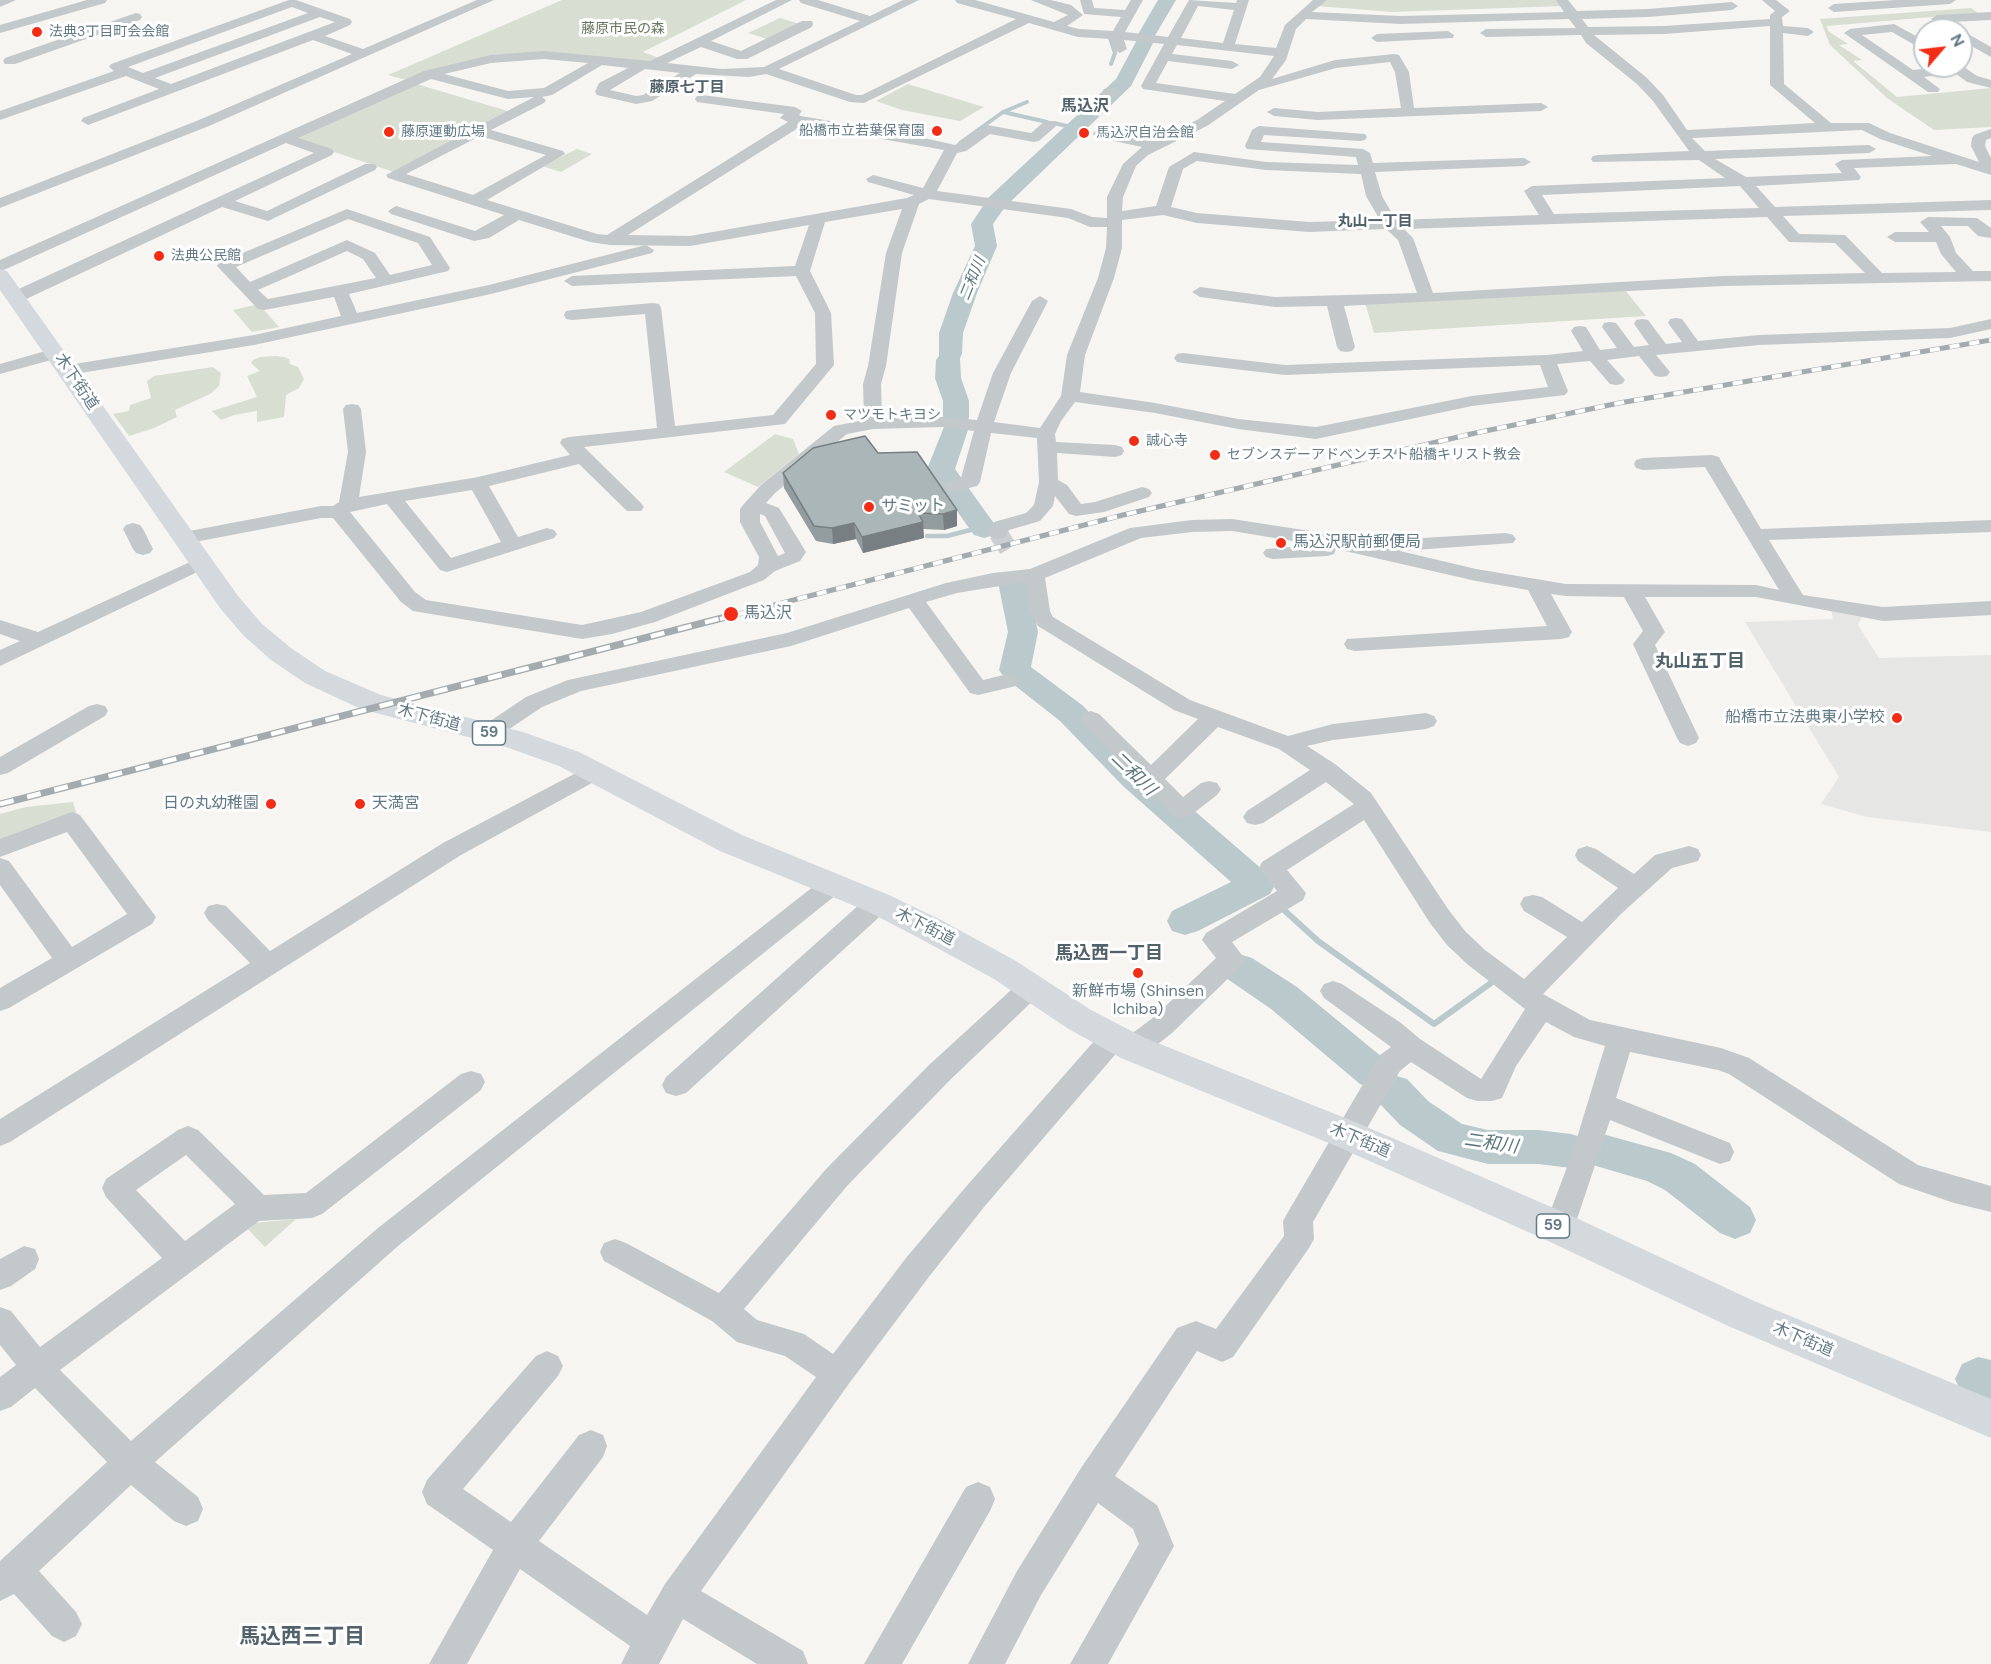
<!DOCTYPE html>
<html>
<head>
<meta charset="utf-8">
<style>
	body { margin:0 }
	#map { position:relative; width:1991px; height:1664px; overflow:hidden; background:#f6f5f2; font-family:"DM Sans",sans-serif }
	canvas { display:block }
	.north { position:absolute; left:1913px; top:18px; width:60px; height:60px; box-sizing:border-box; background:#fff; border:2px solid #c0cace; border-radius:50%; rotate:62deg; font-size:16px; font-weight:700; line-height:24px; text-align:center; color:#627a85 }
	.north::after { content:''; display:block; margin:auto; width:21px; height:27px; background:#f22c15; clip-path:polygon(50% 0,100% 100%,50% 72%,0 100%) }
</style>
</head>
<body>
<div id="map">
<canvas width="1991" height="1664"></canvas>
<div class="north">N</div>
</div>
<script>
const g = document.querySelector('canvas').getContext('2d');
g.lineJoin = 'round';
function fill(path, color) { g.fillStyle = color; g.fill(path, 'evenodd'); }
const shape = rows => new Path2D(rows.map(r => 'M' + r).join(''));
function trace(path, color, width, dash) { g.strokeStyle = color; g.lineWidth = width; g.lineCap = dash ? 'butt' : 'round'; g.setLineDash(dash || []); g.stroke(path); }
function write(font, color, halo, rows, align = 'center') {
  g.font = font + ' "DM Sans","Noto Sans JP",sans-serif'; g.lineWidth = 6; g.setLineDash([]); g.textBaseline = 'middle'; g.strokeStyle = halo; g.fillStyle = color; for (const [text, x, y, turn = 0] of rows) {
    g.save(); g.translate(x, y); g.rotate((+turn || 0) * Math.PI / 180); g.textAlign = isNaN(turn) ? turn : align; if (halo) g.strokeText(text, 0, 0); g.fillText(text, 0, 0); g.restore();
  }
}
const built = shape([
	[1831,611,1862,617,1858,625,1879,658,1991,655,1991,832,1867,817,1821,804,1839,777,1745,622,1833,619]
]);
const green = shape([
	[562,0,746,0,643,52,662,59,651,62,549,52,472,60,443,67,406,80,388,75],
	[1327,0,1559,0,1564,6,1391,12,1317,6],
	[1971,8,1978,13,1827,26,1828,31,1848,44,1839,45,1862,60,1853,61,1897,97,1991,88,1991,127,1934,130,1887,98,1830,45,1820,19],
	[780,18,800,24,770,40,748,33],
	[413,83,511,112,394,172,292,138],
	[908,84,984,107,960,121,902,110,876,101],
	[577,149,592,154,561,172,542,166],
	[1624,289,1646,316,1374,333,1365,303],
	[259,304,279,327,252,332,233,310],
	[276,356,284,357,289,359,290,364,298,367,304,379,299,388,286,395,284,417,257,422,257,411,234,415,221,420,212,411,257,397,247,376,260,371,251,363,253,360,260,357],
	[213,367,221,373,219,386,210,394,175,410,177,417,154,428,129,436,113,414,129,411,130,405,151,398,147,381,154,376],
	[775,434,793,439,799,454,758,487,724,472],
	[73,802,77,815,0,843,0,814,26,807],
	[296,1219,265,1247,243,1224]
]);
const streamFar2 = shape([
	[1110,38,1115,53,1111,64],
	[1003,112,1027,102],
	[1054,123,1075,128],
	[960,143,1003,112,1047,122]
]);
const streamFar1 = shape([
	[927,536,947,536,982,527]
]);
const stream = shape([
	[1284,910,1318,941,1434,1024,1491,983]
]);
const river = shape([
	[1158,0,1176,0,1153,39,1154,41,1131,86,1005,207,993,224,997,246,977,293,963,333,962,354,960,358,961,378,969,401,969,418,966,422,969,427,955,469,998,529,994,535,984,538,974,535,927,469,946,422,943,418,943,401,935,378,936,360,939,356,939,333,953,293,975,246,971,224,989,197,1116,79,1138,38,1137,36,1158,0],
	[1013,573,1023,576,1028,582,1038,632,1031,667,1082,705,1147,770,1270,876,1275,885,1270,894,1198,931,1185,935,1172,931,1167,921,1172,911,1231,882,1123,786,1060,721,1004,677,999,670,1008,632,998,582,1003,576,1013,573],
	[1239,954,1252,958,1297,987,1388,1062,1393,1075,1407,1079,1428,1101,1462,1124,1488,1130,1538,1130,1571,1134,1584,1138,1599,1133,1671,1153,1695,1164,1750,1207,1756,1220,1750,1233,1735,1239,1720,1233,1665,1190,1647,1181,1586,1163,1571,1168,1538,1164,1488,1164,1438,1151,1400,1125,1379,1103,1374,1089,1360,1084,1271,1009,1226,978,1220,968,1226,958,1239,954],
	[1978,1357,1991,1360,1991,1404,1962,1394,1955,1379,1962,1364,1978,1357]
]);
const minorTunnel = shape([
	[998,533,1013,556]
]);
const minor = shape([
	[0,0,16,0,0,7,0,0],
	[87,0,107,0,105,3,0,33,0,25,87,0],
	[289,0,296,0,350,19,352,22,350,25,325,36,363,49,477,0,494,0,209,126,0,208,0,198,199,120,352,54,313,40,88,125,81,121,83,118,159,89,126,76,0,120,0,111,114,71,109,67,111,64,289,0],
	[292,7,308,13,143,73,128,67,292,7],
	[320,17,335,22,171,84,155,78,320,17],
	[776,0,792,0,711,41,741,51,802,21,812,21,813,24,812,27,747,59,737,59,701,47,667,63,722,69,764,67,860,21,801,3,799,0,818,0,870,16,903,0,919,0,779,69,856,95,862,95,1016,19,957,3,955,0,975,0,1054,22,1068,15,1031,0,1051,0,1071,5,1083,15,1067,26,1079,29,1113,31,1121,17,1084,14,1080,0,1092,0,1094,8,1125,10,1131,0,1143,0,1125,32,1168,37,1189,0,1236,3,1237,0,1249,0,1235,44,1276,48,1285,25,1313,0,1327,0,1312,12,1400,16,1564,12,1556,0,1568,0,1577,11,1648,9,1732,2,1738,6,1732,10,1648,17,1582,19,1588,27,1664,26,1770,19,1770,15,1775,11,1762,0,1776,0,1790,11,1782,17,1783,26,1808,28,1814,32,1808,36,1783,33,1784,84,1831,123,1869,123,1890,133,1979,162,1971,146,1972,138,1974,135,1991,129,1991,138,1986,140,1985,146,1991,158,1991,175,1956,164,1854,168,1861,177,1859,180,1756,186,1775,207,1991,200,1991,210,1783,216,1799,234,1845,235,1882,273,1956,272,1941,254,1936,242,1895,242,1887,237,1895,232,1929,232,1920,222,1928,217,1977,218,1991,228,1991,238,1978,236,1968,226,1941,226,1950,237,1956,253,1973,271,1991,271,1991,281,1723,286,1344,306,1355,347,1352,351,1346,352,1340,351,1337,347,1327,306,1275,307,1200,297,1192,292,1200,287,1275,297,1417,293,1398,240,1386,229,1309,232,1197,223,1163,215,1122,220,1122,248,1114,278,1085,355,1080,392,1155,403,1238,419,1316,427,1472,396,1548,387,1540,365,1285,375,1183,363,1177,362,1174,358,1177,354,1183,353,1285,365,1547,355,1583,351,1571,331,1574,327,1580,326,1586,327,1600,350,1617,348,1602,327,1604,323,1610,322,1616,323,1634,347,1649,345,1634,324,1636,320,1642,319,1648,320,1666,344,1682,342,1668,323,1670,319,1676,318,1682,319,1698,341,1759,335,1950,328,1991,319,1991,329,1950,338,1759,345,1656,355,1670,372,1667,376,1661,377,1655,376,1639,356,1607,360,1625,380,1622,384,1616,385,1610,384,1590,361,1557,364,1568,391,1565,395,1472,406,1316,439,1238,429,1155,413,1075,402,1061,421,1055,434,1056,442,1115,445,1122,447,1124,451,1122,455,1115,457,1057,453,1058,480,1067,485,1081,504,1095,502,1142,487,1149,489,1152,493,1149,497,1104,512,1076,516,1069,514,1055,496,1053,506,1040,521,1009,530,1005,537,998,539,991,537,988,533,994,522,1026,513,1034,505,1039,482,1037,438,991,433,980,482,977,486,953,492,946,490,943,486,946,482,961,478,974,431,943,427,873,429,847,434,775,493,766,503,779,508,806,552,800,561,775,571,764,580,655,622,612,634,582,639,413,611,401,602,333,518,321,518,184,544,177,542,174,538,177,534,184,532,321,506,333,506,339,502,348,452,343,409,346,405,352,404,358,405,361,409,366,452,359,497,478,477,570,455,560,443,562,439,569,437,657,428,645,314,572,320,566,319,564,315,566,311,572,310,653,303,659,304,661,308,675,426,773,415,816,364,815,313,796,276,572,286,564,281,572,276,795,266,809,225,690,246,610,245,590,242,519,220,489,238,474,241,391,214,388,211,396,206,475,231,504,215,388,178,386,175,534,97,508,99,431,79,298,138,332,149,334,152,332,155,235,201,267,211,365,164,375,164,377,167,375,170,268,221,222,207,22,301,16,302,8,297,10,293,314,153,286,143,6,269,0,271,0,260,424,71,491,55,544,51,650,61,776,0],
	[1198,6,1234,10,1223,43,1181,38,1198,6],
	[1306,19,1400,24,1569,19,1576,28,1486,29,1480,33,1486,37,1581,35,1586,43,1637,84,1653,101,1689,151,1598,155,1593,156,1591,159,1593,162,1699,160,1725,178,1532,186,1524,191,1539,215,1396,220,1382,196,1375,172,1524,166,1531,162,1524,158,1373,163,1370,153,1363,149,1261,142,1264,135,1360,141,1365,140,1367,137,1365,134,1259,126,1252,130,1245,146,1247,149,1356,157,1358,165,1266,162,1194,152,1169,167,1156,206,1122,211,1123,197,1136,166,1148,155,1207,126,1259,90,1336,68,1390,62,1395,72,1401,108,1318,112,1274,108,1267,112,1274,116,1318,120,1541,111,1548,107,1541,103,1414,108,1409,72,1399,55,1394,54,1335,60,1272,79,1286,60,1296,29,1306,19],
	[1029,23,1078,37,1111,39,1113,49,1120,53,1127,49,1124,40,1164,44,1141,86,1143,89,1225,101,1197,120,1154,141,1100,130,1095,131,1093,134,1095,137,1142,147,1123,164,1107,197,1107,218,1092,217,1071,209,937,191,957,153,966,151,990,134,1034,142,1039,141,1055,127,1057,124,1055,121,1045,121,1031,133,987,125,955,145,902,133,801,116,799,115,802,111,795,107,702,95,697,96,695,99,697,102,784,114,780,118,788,122,607,235,597,234,487,200,565,154,563,151,491,130,544,103,546,100,542,97,552,95,602,65,628,68,599,83,595,92,597,95,636,104,652,101,696,74,749,77,766,74,850,102,864,103,1029,23],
	[1770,26,1770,85,1815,123,1687,130,1663,95,1647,78,1594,35,1664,34,1770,26],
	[1177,45,1274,56,1260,77,1235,94,1156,83,1168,61,1232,69,1239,65,1232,61,1172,54,1177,45],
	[544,59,588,63,544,88,508,91,444,74,491,63,544,59],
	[645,69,680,73,643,95,636,96,610,90,645,69],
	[803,125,944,150,923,188,873,175,866,179,868,182,914,195,907,198,690,236,628,235,803,125],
	[1862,130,1880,139,1932,156,1842,160,1835,164,1842,173,1746,177,1715,159,1869,153,1876,149,1869,145,1705,151,1692,138,1862,130],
	[480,136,546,155,473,195,406,174,480,136],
	[1197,161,1266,170,1361,174,1366,196,1380,220,1309,222,1197,213,1171,207,1183,169,1197,161],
	[1740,186,1759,208,1554,214,1542,195,1740,186],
	[929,199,1068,218,1090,227,1107,227,1106,248,1098,278,1067,355,1061,396,1040,428,994,422,1011,373,1048,301,1040,296,1032,301,993,373,977,420,943,417,882,418,881,384,886,366,902,253,919,204,929,199],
	[902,209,886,253,868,366,863,384,864,420,834,426,761,485,743,505,740,509,740,522,759,557,758,565,750,572,641,612,582,625,426,600,415,592,350,512,387,504,440,570,447,572,554,538,557,534,554,530,547,528,518,537,489,486,579,464,627,511,641,511,644,507,641,503,584,447,785,424,834,365,831,313,810,271,825,222,902,209],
	[1767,217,1789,242,1835,243,1865,273,1723,276,1433,293,1413,238,1404,229,1767,217],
	[472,490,501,542,451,558,405,501,472,490],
	[760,514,765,516,785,553,778,556,760,522,760,514],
	[1896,0,1956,0,1950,4,1834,12,1828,8,1834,4,1896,0],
	[1991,12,1991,20,1950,22,1960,30,1945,30,1931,19,1937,15,1991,12],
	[136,13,140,14,142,17,140,20,15,64,5,64,3,61,5,58,136,13],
	[1894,24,1925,41,1925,51,1892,32,1862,35,1913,70,1961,65,1977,76,1991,80,1991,88,1967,82,1955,73,1924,77,1940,89,1938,92,1928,92,1844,33,1850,29,1894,24],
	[1961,30,1991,47,1991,57,1961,40,1961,30],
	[1448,31,1454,35,1453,38,1377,42,1371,38,1377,34,1448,31],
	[1109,88,1120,90,1122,93,1115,97,1104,95,1102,92,1104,89,1109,88],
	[347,209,430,237,450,268,448,271,349,294,357,313,489,285,646,245,654,250,652,253,491,294,254,345,68,375,62,374,59,370,62,366,68,365,254,335,341,316,334,297,264,310,258,309,217,266,219,263,347,209],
	[348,219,418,243,432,265,390,275,375,253,347,240,250,282,236,267,348,219],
	[347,251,363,259,376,278,268,299,258,290,347,251],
	[56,348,62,349,65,353,62,357,0,374,0,364,56,348],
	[1712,455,1719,457,1721,461,1761,529,1991,520,1991,532,1769,540,1803,595,1883,607,1991,601,1991,615,1883,621,1756,597,1645,597,1665,632,1655,645,1699,738,1696,743,1688,746,1680,743,1677,738,1633,644,1643,631,1624,597,1566,596,1551,594,1572,632,1569,637,1561,639,1355,651,1347,649,1344,644,1347,639,1547,626,1528,590,1476,581,1336,549,1334,554,1327,556,1273,559,1266,557,1263,553,1266,549,1317,545,1232,531,1192,532,1141,538,1045,578,1050,611,1053,617,1190,700,1288,736,1333,724,1426,713,1434,716,1437,721,1434,726,1426,729,1333,740,1307,746,1335,764,1371,793,1448,909,1465,931,1485,950,1524,979,1567,937,1524,911,1520,904,1524,897,1533,895,1542,897,1582,922,1618,888,1578,861,1575,855,1578,849,1587,846,1596,849,1634,874,1655,855,1689,846,1698,849,1701,855,1698,861,1672,868,1622,913,1543,994,1590,1020,1721,1048,1749,1058,1918,1165,1991,1186,1991,1212,1954,1203,1899,1184,1729,1074,1718,1070,1630,1052,1616,1098,1730,1143,1734,1152,1730,1161,1720,1164,1610,1120,1574,1228,1569,1237,1559,1241,1549,1237,1544,1228,1572,1154,1605,1046,1574,1037,1546,1022,1516,1066,1502,1098,1492,1101,1477,1101,1467,1098,1411,1062,1400,1071,1313,1222,1314,1239,1309,1248,1233,1357,1222,1362,1197,1351,1115,1476,1157,1505,1174,1546,1108,1664,1070,1664,1139,1544,1133,1529,1098,1503,1041,1595,1005,1664,968,1664,1017,1571,1081,1468,1177,1328,1196,1321,1216,1329,1284,1236,1283,1221,1288,1212,1380,1055,1391,1047,1324,998,1320,991,1324,984,1333,981,1342,984,1401,1023,1420,1039,1481,1079,1525,1009,1467,964,1447,945,1430,923,1364,820,1287,870,1306,893,1303,900,1232,942,1245,959,1241,966,1172,1033,1143,1056,1133,1059,1123,1056,1120,1049,984,1207,928,1278,848,1385,701,1591,803,1651,808,1664,757,1664,683,1619,659,1664,621,1664,630,1646,520,1569,467,1664,429,1664,493,1550,427,1504,422,1492,427,1480,536,1356,547,1351,558,1356,563,1366,558,1376,463,1489,511,1522,579,1435,591,1430,603,1435,607,1446,603,1457,539,1541,647,1615,665,1584,816,1377,785,1356,737,1342,712,1321,604,1261,600,1252,604,1243,615,1239,626,1243,719,1293,827,1168,929,1065,1022,980,1031,977,1040,980,1044,987,1040,994,949,1081,847,1186,744,1309,757,1320,804,1334,833,1354,906,1258,964,1189,1103,1031,1113,1028,1123,1031,1126,1038,1154,1017,1216,958,1202,940,1206,933,1277,891,1259,868,1262,862,1354,804,1326,782,1263,823,1255,825,1247,823,1243,817,1247,811,1310,770,1279,749,1218,727,1165,779,1183,797,1201,783,1209,781,1217,783,1221,789,1217,795,1190,816,1182,818,1174,816,1080,719,1083,714,1091,711,1099,714,1151,765,1198,719,1174,710,1038,626,1030,611,1025,582,957,593,926,602,983,680,1008,674,1016,676,1019,681,1016,686,1008,688,978,695,970,693,909,608,791,646,581,691,542,707,496,738,488,741,480,738,477,733,480,728,526,697,568,680,787,633,946,583,993,573,1030,569,1130,528,1192,520,1232,519,1310,531,1380,547,1382,542,1389,540,1506,533,1513,535,1516,539,1513,543,1400,551,1476,569,1566,584,1756,585,1779,590,1705,467,1643,470,1636,468,1634,464,1636,460,1643,458,1712,455],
	[133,523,140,525,143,529,153,549,150,553,143,555,136,553,133,549,123,529,126,525,133,523],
	[203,556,210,558,213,562,210,566,0,666,0,650,20,641,0,634,0,620,38,632,203,556],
	[97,704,105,706,108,711,105,716,8,773,0,775,0,757,89,706,97,704],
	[593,764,601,766,605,772,601,778,461,855,10,1142,0,1146,0,1119,250,963,208,920,204,913,208,906,217,904,226,906,270,951,443,843,593,764],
	[72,812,80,815,156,917,152,924,9,1008,0,1011,0,988,52,958,0,885,0,858,9,861,72,947,127,914,67,832,0,857,0,839,72,812],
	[832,876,841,879,844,885,841,891,398,1246,155,1462,198,1497,203,1509,198,1521,186,1526,174,1521,131,1485,39,1571,76,1612,82,1624,76,1636,64,1642,52,1636,14,1594,0,1601,0,1561,107,1462,35,1388,11,1407,0,1411,0,1377,16,1365,0,1345,0,1307,11,1311,40,1347,162,1258,106,1197,102,1188,106,1179,178,1130,188,1126,198,1130,264,1195,306,1193,461,1074,471,1071,481,1074,485,1082,481,1090,322,1214,312,1218,259,1221,60,1370,131,1441,378,1228,823,879,832,876],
	[186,1155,235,1204,185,1241,136,1190,186,1155],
	[878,894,887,896,890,903,887,910,686,1093,676,1096,666,1093,662,1085,666,1077,869,896,878,894],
	[24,1246,35,1249,39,1259,35,1269,11,1286,0,1290,0,1259,24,1246],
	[978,1482,990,1487,995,1499,990,1511,902,1664,864,1664,966,1487,978,1482]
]);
const major = shape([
	[0,269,7,271,238,596,262,624,291,648,325,671,381,695,523,732,579,752,742,835,889,895,941,920,1016,961,1091,1010,1145,1038,1360,1124,1572,1216,1754,1301,1991,1399,1991,1438,1726,1325,1546,1240,1336,1146,1121,1058,1067,1028,994,979,919,938,867,911,720,851,559,766,506,747,361,709,305,683,271,660,244,636,220,608,0,290,0,269]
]);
const railFar1 = shape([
	[720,619,1123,515,1471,434,1619,403,1991,340]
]);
const rail = shape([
	[0,804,726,617]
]);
const wall = shape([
	[878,453,957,526,944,530,923,529,924,538,863,553,856,539,833,544,816,541,784,488,783,473]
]);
const shadedWall = shape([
	[957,510,957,526,944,530,943,514],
	[923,522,924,538,863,553,862,537],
	[854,523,856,539,833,544,832,528]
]);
const building = shape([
	[865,436,878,453,917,452,957,510,943,514,918,513,923,522,862,537,854,523,832,528,814,526,783,473,813,448,865,436]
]);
const markers = [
	[37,32,6,"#f22c15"],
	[937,131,6,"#f22c15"],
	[389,132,6,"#f22c15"],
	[1084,133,6,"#f22c15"],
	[159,256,6,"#f22c15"],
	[831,415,6,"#f22c15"],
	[1134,441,6,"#f22c15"],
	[1215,455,6,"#f22c15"],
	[869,507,6,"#f22c15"],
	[1281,543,6,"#f22c15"],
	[731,614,8,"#f22c15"],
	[1897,718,6,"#f22c15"],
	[271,804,6,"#f22c15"],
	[360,804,6,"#f22c15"],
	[1138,973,6,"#f22c15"]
];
const farParknames = [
	["藤原市民の森",623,29]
];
const farPoinames = [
	["法典3丁目町会会館",49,32],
	["船橋市立若葉保育園",925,131,"right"],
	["藤原運動広場",401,132],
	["馬込沢自治会館",1096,133],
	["法典公民館",171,256],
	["マツモトキヨシ",843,415],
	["誠心寺",1146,441],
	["セブンスデーアドベンチスト船橋キリスト教会",1227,455]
];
const farNeighbourhoodnames = [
	["藤原七丁目",687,88],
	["丸山一丁目",1375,222]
];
const farWaternames = [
	["二和川",973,279,-68]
];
const shields = [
	[489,733,33],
	[1553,1226,33]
];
const shieldNames = [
	["59",489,733],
	["59",1553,1226]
];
const farQuarternames = [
	["馬込沢",1085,107]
];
const streetNames = [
	["木下街道",76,382,56],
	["木下街道",429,718,15],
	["木下街道",925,927,27],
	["木下街道",1360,1141,23],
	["木下街道",1803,1340,23]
];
const poiNames = [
	["サミット",881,507],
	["馬込沢駅前郵便局",1293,543],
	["馬込沢",744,614],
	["船橋市立法典東小学校",1885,718,"right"],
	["日の丸幼稚園",259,804,"right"],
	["天満宮",372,804],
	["新鮮市場 (Shinsen",1138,992,"center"],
	["Ichiba)",1138,1010,"center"]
];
const neighbourhoodNames = [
	["丸山五丁目",1700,662],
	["馬込西一丁目",1109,954]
];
const waterNames = [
	["二和川",1133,774,44],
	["二和川",1491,1144,8]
];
const nearNeighbourhoodnames = [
	["馬込西三丁目",302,1637]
];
fill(built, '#e6e7e5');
fill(green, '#d8ded2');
trace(streamFar2, '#bacacc', 4);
trace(streamFar1, '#bacacc', 4.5);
trace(stream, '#bacacc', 6);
fill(river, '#bacacc');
trace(minorTunnel, '#cad0d1', 19, [19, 9]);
fill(minor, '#c3c8ca');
fill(major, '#d3d9dd');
trace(railFar1, '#a3abaf', 5);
trace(rail, '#a3abaf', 7);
trace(railFar1, '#fff', 4, [10]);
trace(rail, '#fff', 4.5, [14]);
fill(wall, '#939d9f');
fill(shadedWall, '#787f82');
fill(building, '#abb6b9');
trace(building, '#787f82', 1.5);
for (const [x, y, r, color] of markers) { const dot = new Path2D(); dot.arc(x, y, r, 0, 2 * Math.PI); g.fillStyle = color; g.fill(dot); trace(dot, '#fff', 2); }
write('14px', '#66775d', '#fff', farParknames);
write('14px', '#627a85', '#fff', farPoinames, 'left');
write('bold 15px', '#51626a', '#fff', farNeighbourhoodnames);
write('italic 15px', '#59767c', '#fff', farWaternames);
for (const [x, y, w] of shields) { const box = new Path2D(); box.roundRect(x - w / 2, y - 12, w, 24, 4.5); g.fillStyle = '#fff'; g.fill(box); trace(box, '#627a85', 1.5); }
write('bold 15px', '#627a85', null, shieldNames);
write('bold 16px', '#51626a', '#fff', farQuarternames);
write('16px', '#627a85', '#fff', streetNames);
write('16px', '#627a85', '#fff', poiNames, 'left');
write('bold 18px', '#51626a', '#fff', neighbourhoodNames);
write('italic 18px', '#59767c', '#fff', waterNames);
write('bold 21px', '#51626a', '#fff', nearNeighbourhoodnames);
</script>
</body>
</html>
